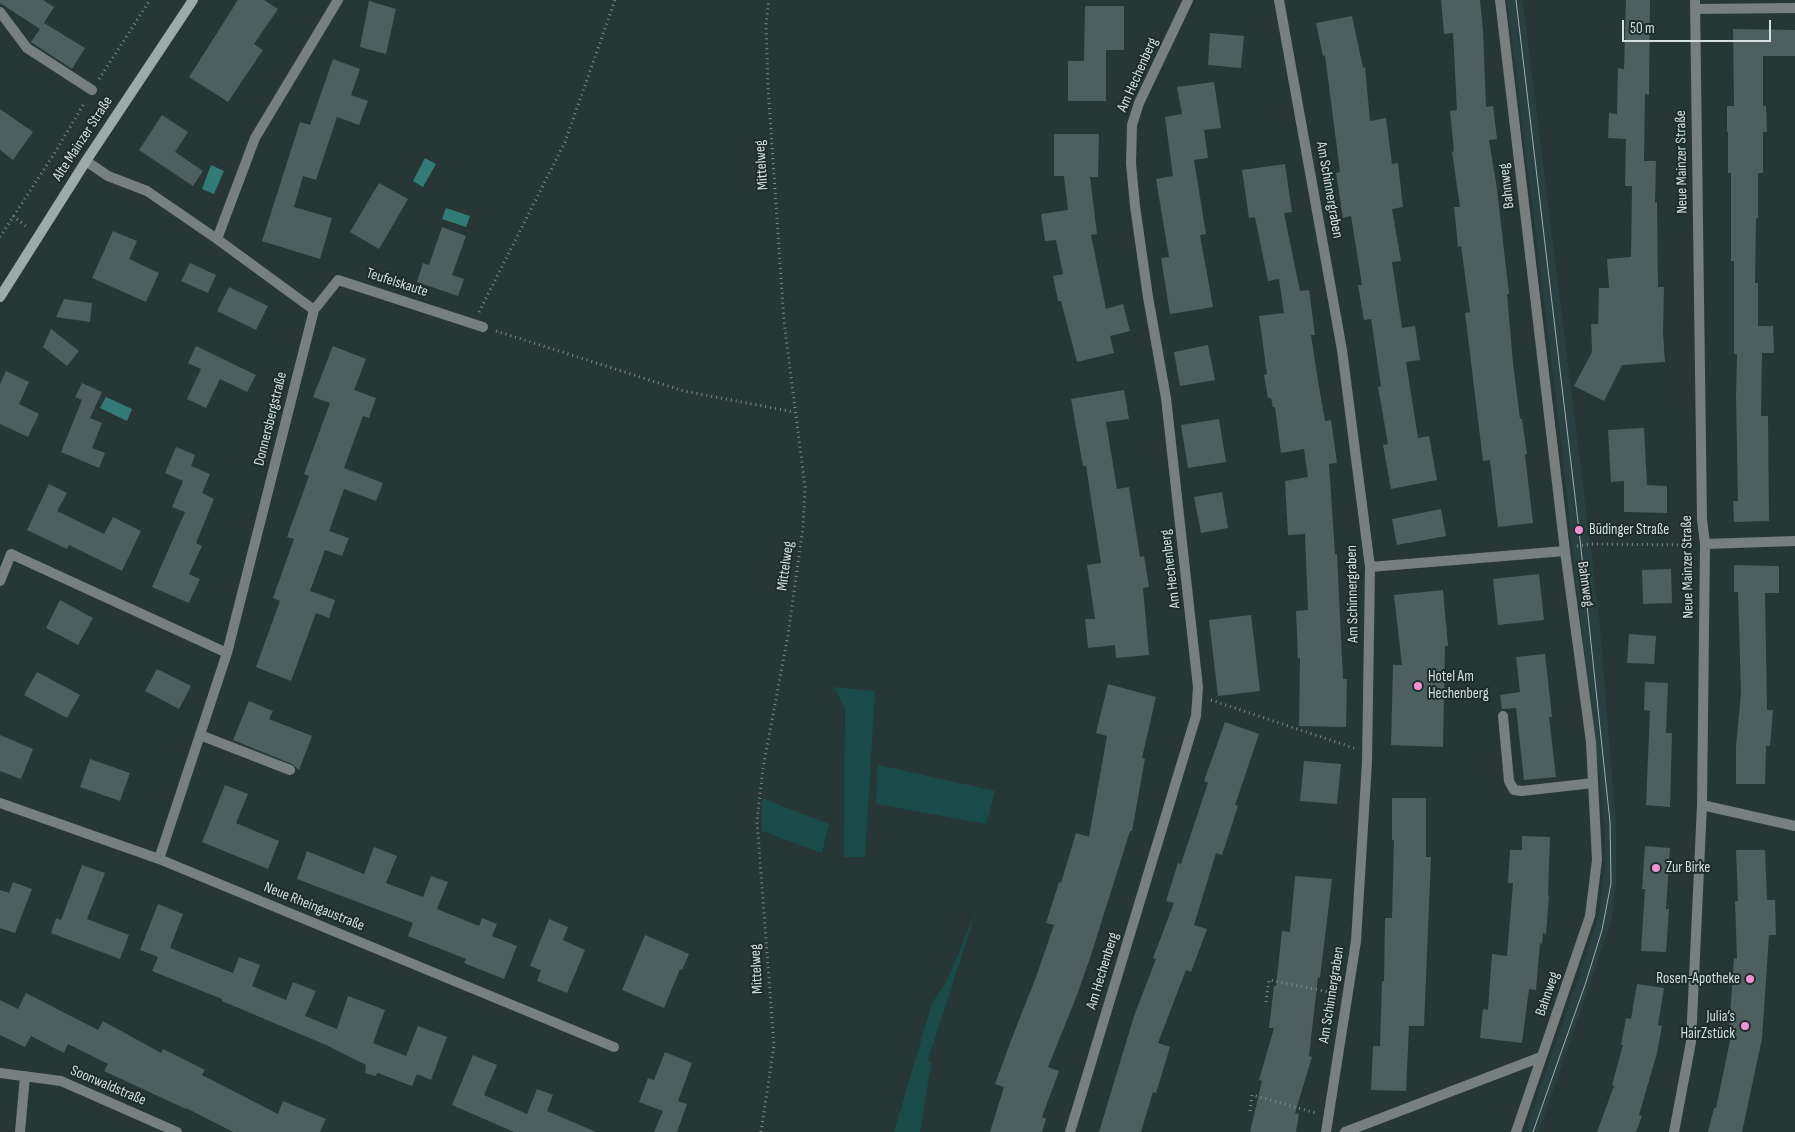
<!DOCTYPE html>
<html>
<head>
<meta charset="utf-8">
<style>
	body { margin:0 }
	#map { position:relative; width:1795px; height:1132px; overflow:hidden; background:#273736; font-family:"Sofia Sans Condensed",sans-serif }
	canvas { display:block }
	.scale { position:absolute; left:1622px; top:20px; width:149px; height:22px; box-sizing:border-box; border:2px solid #d5dfde; border-top:0; padding-left:6px; font-size:15px; line-height:18px; white-space:nowrap; color:#d5dfde; -webkit-text-stroke:4px #1d2d2c; paint-order:stroke }
</style>
</head>
<body>
<div id="map">
<canvas width="1795" height="1132"></canvas>
<div class="scale">50 m</div>
</div>
<script>
const g = document.querySelector('canvas').getContext('2d');
g.lineJoin = 'round';
function fill(path, color) { g.fillStyle = color; g.fill(path, 'evenodd'); }
const shape = rows => new Path2D(rows.map(r => 'M' + r).join(''));
function trace(path, color, width, dash) { g.strokeStyle = color; g.lineWidth = width; g.lineCap = dash ? 'butt' : 'round'; g.setLineDash(dash || []); g.stroke(path); }
function write(font, color, halo, rows, align = 'center') {
  g.font = font + ' "Sofia Sans Condensed",sans-serif'; g.lineWidth = 4; g.setLineDash([]); g.textBaseline = 'middle'; g.strokeStyle = halo; g.fillStyle = color; for (const [text, x, y, turn = 0] of rows) {
    g.save(); g.translate(x, y); g.rotate((+turn || 0) * Math.PI / 180); g.textAlign = isNaN(turn) ? turn : align; if (halo) g.strokeText(text, 0, 0); g.fillText(text, 0, 0); g.restore();
  }
}
const built = shape([
	[1507,0,1523,0,1599,616,1616,824,1616,884,1611,922,1539,1132,1525,1132,1590,944,1599,914,1604,871,1605,835,1600,781,1572,547,1561,441]
]);
const green = shape([
	[834,687,875,691,865,857,844,857,845,709],
	[878,765,995,791,986,824,876,804],
	[762,798,829,824,822,853,762,831],
	[977,908,928,1060,931,1063,920,1132,894,1132,932,1003,947,981]
]);
const water = shape([
	[425,158,436,164,423,187,413,181],
	[211,165,224,171,214,194,202,189],
	[446,208,470,216,466,227,442,219],
	[106,397,132,409,127,421,100,408]
]);
const building = shape([
	[0,0,43,0,54,7,40,29,0,3],
	[238,0,264,0,278,9,254,44,263,50,228,102,189,77],
	[1441,0,1480,0,1483,30,1486,107,1493,106,1497,139,1489,140,1497,189,1509,294,1507,294,1513,363,1520,419,1522,419,1527,454,1525,455,1533,523,1498,527,1490,460,1483,461,1465,313,1470,312,1461,246,1458,247,1454,207,1460,207,1452,152,1454,151,1450,111,1457,110,1453,33,1444,34],
	[1626,0,1650,0,1649,95,1645,94,1644,161,1656,161,1655,202,1657,202,1658,287,1664,287,1663,333,1665,362,1622,365,1604,401,1574,386,1592,352,1591,324,1598,324,1599,288,1609,288,1607,259,1631,257,1632,186,1625,186,1626,139,1608,138,1609,113,1617,114,1618,68,1624,69],
	[369,1,396,9,386,54,360,47],
	[1085,6,1124,6,1124,50,1106,50,1106,101,1068,101,1068,61,1084,61],
	[1352,16,1363,68,1365,67,1370,121,1386,118,1392,164,1398,163,1403,207,1392,209,1401,261,1392,262,1402,328,1415,326,1420,360,1406,362,1418,438,1429,436,1437,480,1391,489,1383,445,1388,444,1378,387,1381,386,1371,319,1364,320,1358,285,1362,285,1351,216,1343,218,1336,173,1340,172,1325,55,1323,56,1316,23],
	[44,23,85,48,72,69,31,42],
	[1733,29,1795,30,1795,56,1763,56,1763,106,1766,106,1767,132,1763,132,1763,173,1758,173,1758,218,1756,218,1755,283,1758,283,1758,326,1773,326,1774,353,1762,353,1761,416,1768,416,1769,521,1734,522,1733,501,1738,501,1736,397,1737,354,1734,354,1734,261,1731,261,1731,173,1728,173,1728,132,1727,132,1727,106,1734,106],
	[1210,33,1244,36,1241,68,1208,65],
	[333,59,360,69,351,95,368,101,359,125,337,117,316,180,303,176,294,207,332,218,320,259,262,241,300,122,310,125],
	[1214,82,1221,128,1204,130,1208,158,1194,160,1206,234,1200,235,1213,307,1170,314,1161,258,1169,257,1156,179,1173,176,1165,117,1182,114,1177,87],
	[0,109,33,132,13,160,0,150],
	[162,115,188,132,175,152,203,171,193,186,139,150],
	[1054,134,1099,134,1098,177,1090,177,1097,234,1091,235,1106,309,1123,304,1130,331,1110,336,1114,353,1077,362,1061,301,1058,301,1053,276,1063,274,1056,240,1045,241,1041,214,1068,210,1064,176,1054,176],
	[1285,164,1292,212,1284,213,1300,291,1309,290,1315,335,1311,335,1318,381,1325,421,1331,420,1337,463,1329,464,1335,554,1337,554,1343,679,1347,679,1346,727,1299,726,1300,658,1298,658,1296,611,1308,610,1305,534,1288,535,1285,481,1308,477,1304,449,1281,453,1275,407,1273,407,1271,398,1268,398,1264,375,1267,374,1259,316,1284,313,1279,279,1268,281,1255,217,1249,218,1242,170],
	[379,183,408,199,379,249,350,232],
	[442,227,466,236,452,275,464,279,458,296,417,282,423,263,429,265],
	[113,231,137,241,129,259,159,273,146,302,92,278],
	[190,263,216,275,208,293,181,281],
	[229,287,268,306,256,330,217,311],
	[64,299,92,303,90,322,56,317],
	[51,329,79,351,67,366,43,347],
	[1208,345,1215,380,1180,386,1174,352],
	[196,346,256,375,247,392,220,379,206,408,187,399,201,369,188,363],
	[333,346,366,359,354,390,376,398,369,418,363,416,344,468,383,483,376,501,344,489,329,531,349,538,342,556,325,550,310,591,335,600,329,618,316,613,291,681,256,667,280,601,273,598,294,539,287,537,309,476,304,474,330,403,313,397],
	[6,371,29,382,19,404,39,414,28,437,0,424,0,384],
	[82,383,102,392,90,418,102,423,92,448,105,453,99,468,61,452,82,400,75,397],
	[1124,390,1129,419,1106,422,1117,489,1129,487,1140,557,1144,556,1149,587,1143,588,1149,655,1116,658,1115,645,1088,648,1085,619,1095,619,1087,565,1101,563,1086,466,1083,466,1071,399],
	[1219,419,1226,462,1188,468,1181,425],
	[1644,428,1647,485,1667,486,1667,513,1624,512,1624,481,1611,482,1608,430],
	[176,447,195,455,191,466,210,474,202,493,214,499,196,543,202,546,189,574,200,579,189,603,152,587,185,512,172,507,183,481,165,473],
	[49,484,67,493,57,511,104,534,113,517,141,531,122,571,69,545,67,549,27,530],
	[1222,492,1228,528,1201,533,1194,497],
	[1441,509,1446,536,1397,545,1392,519],
	[1734,565,1779,566,1779,593,1765,593,1767,710,1773,710,1770,746,1766,746,1765,784,1736,784,1736,747,1741,693,1738,592,1734,592],
	[1671,569,1672,603,1643,604,1642,570],
	[1539,574,1544,620,1498,625,1493,579],
	[1443,590,1448,646,1445,646,1443,747,1391,745,1393,665,1402,665,1394,595],
	[60,600,93,618,78,645,46,628],
	[1251,615,1260,691,1218,696,1209,620],
	[1629,634,1656,636,1654,664,1627,663],
	[1545,654,1552,717,1549,717,1556,777,1524,780,1516,708,1502,709,1500,695,1520,692,1516,657],
	[157,669,191,686,179,709,145,691],
	[37,672,80,695,67,718,24,695],
	[1645,682,1668,683,1666,733,1672,733,1670,807,1646,805,1650,711,1644,710],
	[1108,684,1156,697,1142,758,1145,759,1132,831,1130,831,1091,955,1077,995,1048,1067,1059,1071,1042,1117,1046,1119,1042,1132,990,1132,1004,1087,995,1084,1015,1030,1036,977,1054,925,1046,923,1059,882,1061,883,1076,833,1089,837,1107,736,1096,733],
	[249,701,273,711,269,719,312,736,299,770,292,764,233,740],
	[1225,722,1259,734,1235,805,1238,806,1222,855,1216,853,1194,925,1207,929,1191,972,1186,970,1158,1043,1170,1047,1156,1093,1153,1092,1141,1132,1099,1132,1134,1016,1156,959,1153,958,1174,903,1166,901,1178,863,1181,864,1208,783,1204,781],
	[0,735,33,749,21,779,0,771],
	[90,759,130,773,120,801,80,787],
	[1304,761,1341,764,1337,804,1300,801],
	[225,785,248,794,236,823,279,841,268,869,202,842],
	[1392,798,1426,798,1426,857,1431,857,1424,1026,1409,1026,1406,1091,1371,1090,1373,1046,1380,1046,1382,981,1384,981,1385,918,1392,918,1394,840,1392,840],
	[1522,836,1550,837,1548,896,1549,896,1546,934,1543,933,1542,944,1540,943,1536,990,1529,989,1522,1043,1480,1038,1483,1009,1488,1010,1492,954,1507,956,1513,883,1508,883,1510,850,1522,850],
	[1645,846,1670,848,1666,909,1669,909,1666,952,1641,951,1645,889,1642,889],
	[374,847,397,856,386,883,423,897,431,876,448,882,437,909,479,926,482,918,497,924,492,936,517,946,504,979,464,963,466,959,408,936,413,923,297,879,307,851,364,874],
	[1736,850,1765,850,1767,900,1775,900,1776,935,1769,935,1762,1039,1742,1132,1708,1132,1714,1108,1716,1108,1732,1031,1729,1031,1734,958,1737,959,1735,901,1738,901],
	[82,865,105,873,87,919,129,935,120,959,51,933,56,918,61,920],
	[1295,876,1332,879,1320,978,1318,977,1309,1056,1312,1057,1295,1113,1299,1114,1296,1132,1250,1132,1262,1081,1259,1080,1274,1028,1269,1028,1274,986,1276,986,1282,931,1290,932],
	[13,882,32,889,15,933,0,928,0,890,9,893],
	[158,904,183,914,170,948,233,973,239,957,260,965,252,986,286,1000,293,982,316,991,305,1016,337,1029,348,996,385,1010,373,1043,406,1056,418,1026,447,1037,431,1080,417,1074,412,1086,378,1073,375,1076,365,1073,366,1065,326,1045,222,1001,222,999,152,971,158,957,140,950],
	[549,919,568,927,563,940,585,950,567,993,537,981,541,970,530,966],
	[645,935,689,954,682,970,680,969,664,1008,622,990],
	[1637,984,1664,988,1658,1025,1662,1026,1657,1053,1639,1115,1642,1116,1636,1132,1597,1132,1614,1086,1612,1085,1623,1045,1621,1045,1626,1018,1631,1019],
	[26,993,98,1030,103,1021,161,1053,163,1049,205,1070,202,1075,278,1114,283,1101,326,1119,320,1132,233,1132,186,1108,186,1109,104,1071,108,1064,68,1044,64,1053,31,1036,25,1047,0,1035,0,1000,18,1009],
	[665,1052,692,1063,678,1101,687,1104,677,1132,654,1132,663,1111,639,1102,648,1078,654,1080],
	[473,1055,497,1065,484,1095,527,1114,537,1089,553,1095,547,1111,596,1132,514,1132,452,1105]
]);
const path = shape([
	[99,79,150,0],
	[13,216,27,227],
	[0,237,54,154,85,102],
	[479,312,565,142,615,0],
	[496,331,684,391,794,412],
	[1577,546,1591,544,1687,545],
	[1211,700,1354,748],
	[1266,1002,1269,980,1334,993],
	[1250,1111,1252,1095,1316,1113],
	[761,1132,774,1045,757,821,763,768,788,635,803,527,805,487,784,321,768,87,766,25,769,0]
]);
const lane = shape([
	[0,12,27,48,92,90],
	[1503,716,1509,781,1514,790,1522,791,1593,783],
	[200,735,290,770]
]);
const street = shape([
	[1279,0,1342,350,1370,567,1367,762,1356,941,1326,1132],
	[1500,0,1565,551,1591,742,1597,860,1590,916,1516,1132],
	[1695,9,1795,8],
	[86,161,108,176,147,191,217,239,314,310,227,653,159,859],
	[217,239,255,138,338,0],
	[314,310,338,280,483,327],
	[1705,544,1795,541],
	[1370,567,1565,551],
	[0,581,11,554,227,653],
	[0,803,159,859,614,1047],
	[1702,805,1795,826],
	[0,1073,61,1081,177,1132],
	[20,1132,25,1076],
	[1070,1132,1196,716,1198,687,1166,398,1148,297,1135,206,1131,163,1132,125,1139,103,1188,0],
	[1345,1132,1541,1057],
	[1674,1132,1691,1042,1702,805,1705,544,1702,519,1695,0]
]);
const secondary = shape([
	[0,297,86,161,193,0]
]);
const tram = shape([
	[1516,0,1579,530,1610,822,1611,883,1602,930,1586,982,1533,1132]
]);
const markers = [
	[1579,530,5,"#f491d3"],
	[1418,686,5,"#f491d3"],
	[1656,868,5,"#f491d3"],
	[1750,979,5,"#f491d3"],
	[1745,1026,5,"#f491d3"]
];
const streetNames = [
	["Am Hechenberg",1138,75,-66],
	["Alte Mainzer Straße",83,139,-57],
	["Neue Mainzer Straße",1682,162,-91],
	["Mittelweg",762,165,-94],
	["Bahnweg",1507,186,-97],
	["Am Schinnergraben",1329,190,80],
	["Teufelskaute",397,283,18],
	["Donnersbergstraße",271,419,-76],
	["Mittelweg",786,566,-82],
	["Neue Mainzer Straße",1688,567,-91],
	["Am Hechenberg",1171,569,-97],
	["Bahnweg",1585,584,82],
	["Am Schinnergraben",1353,594,-91],
	["Neue Rheingaustraße",314,907,22],
	["Mittelweg",757,969,-93],
	["Am Hechenberg",1103,971,-73],
	["Bahnweg",1548,994,-71],
	["Am Schinnergraben",1332,995,-81],
	["Soonwaldstraße",108,1086,23]
];
const poiNames = [
	["Büdinger Straße",1589,530],
	["Hotel Am",1428,677],
	["Hechenberg",1428,694],
	["Zur Birke",1666,868],
	["Rosen-Apotheke",1740,979,"right"],
	["Julia‘s",1735,1017,"right"],
	["HairZstück",1735,1034,"right"]
];
fill(built, '#284140');
fill(green, '#194b48');
fill(water, '#337b77');
fill(building, '#4d5f5e');
trace(path, '#7d8a89', 3, [1, 4]);
trace(lane, '#777f7f', 10);
trace(street, '#777f7f', 10);
trace(secondary, '#9daaa9', 10);
trace(tram, '#a1adac', 1);
for (const [x, y, r, color] of markers) { const dot = new Path2D(); dot.arc(x, y, r, 0, 2 * Math.PI); g.fillStyle = color; g.fill(dot); trace(dot, '#1d2d2c', 2); }
write('15px', '#d5dfde', '#1d2d2c', streetNames);
write('15px', '#d5dfde', '#1d2d2c', poiNames, 'left');
</script>
</body>
</html>
